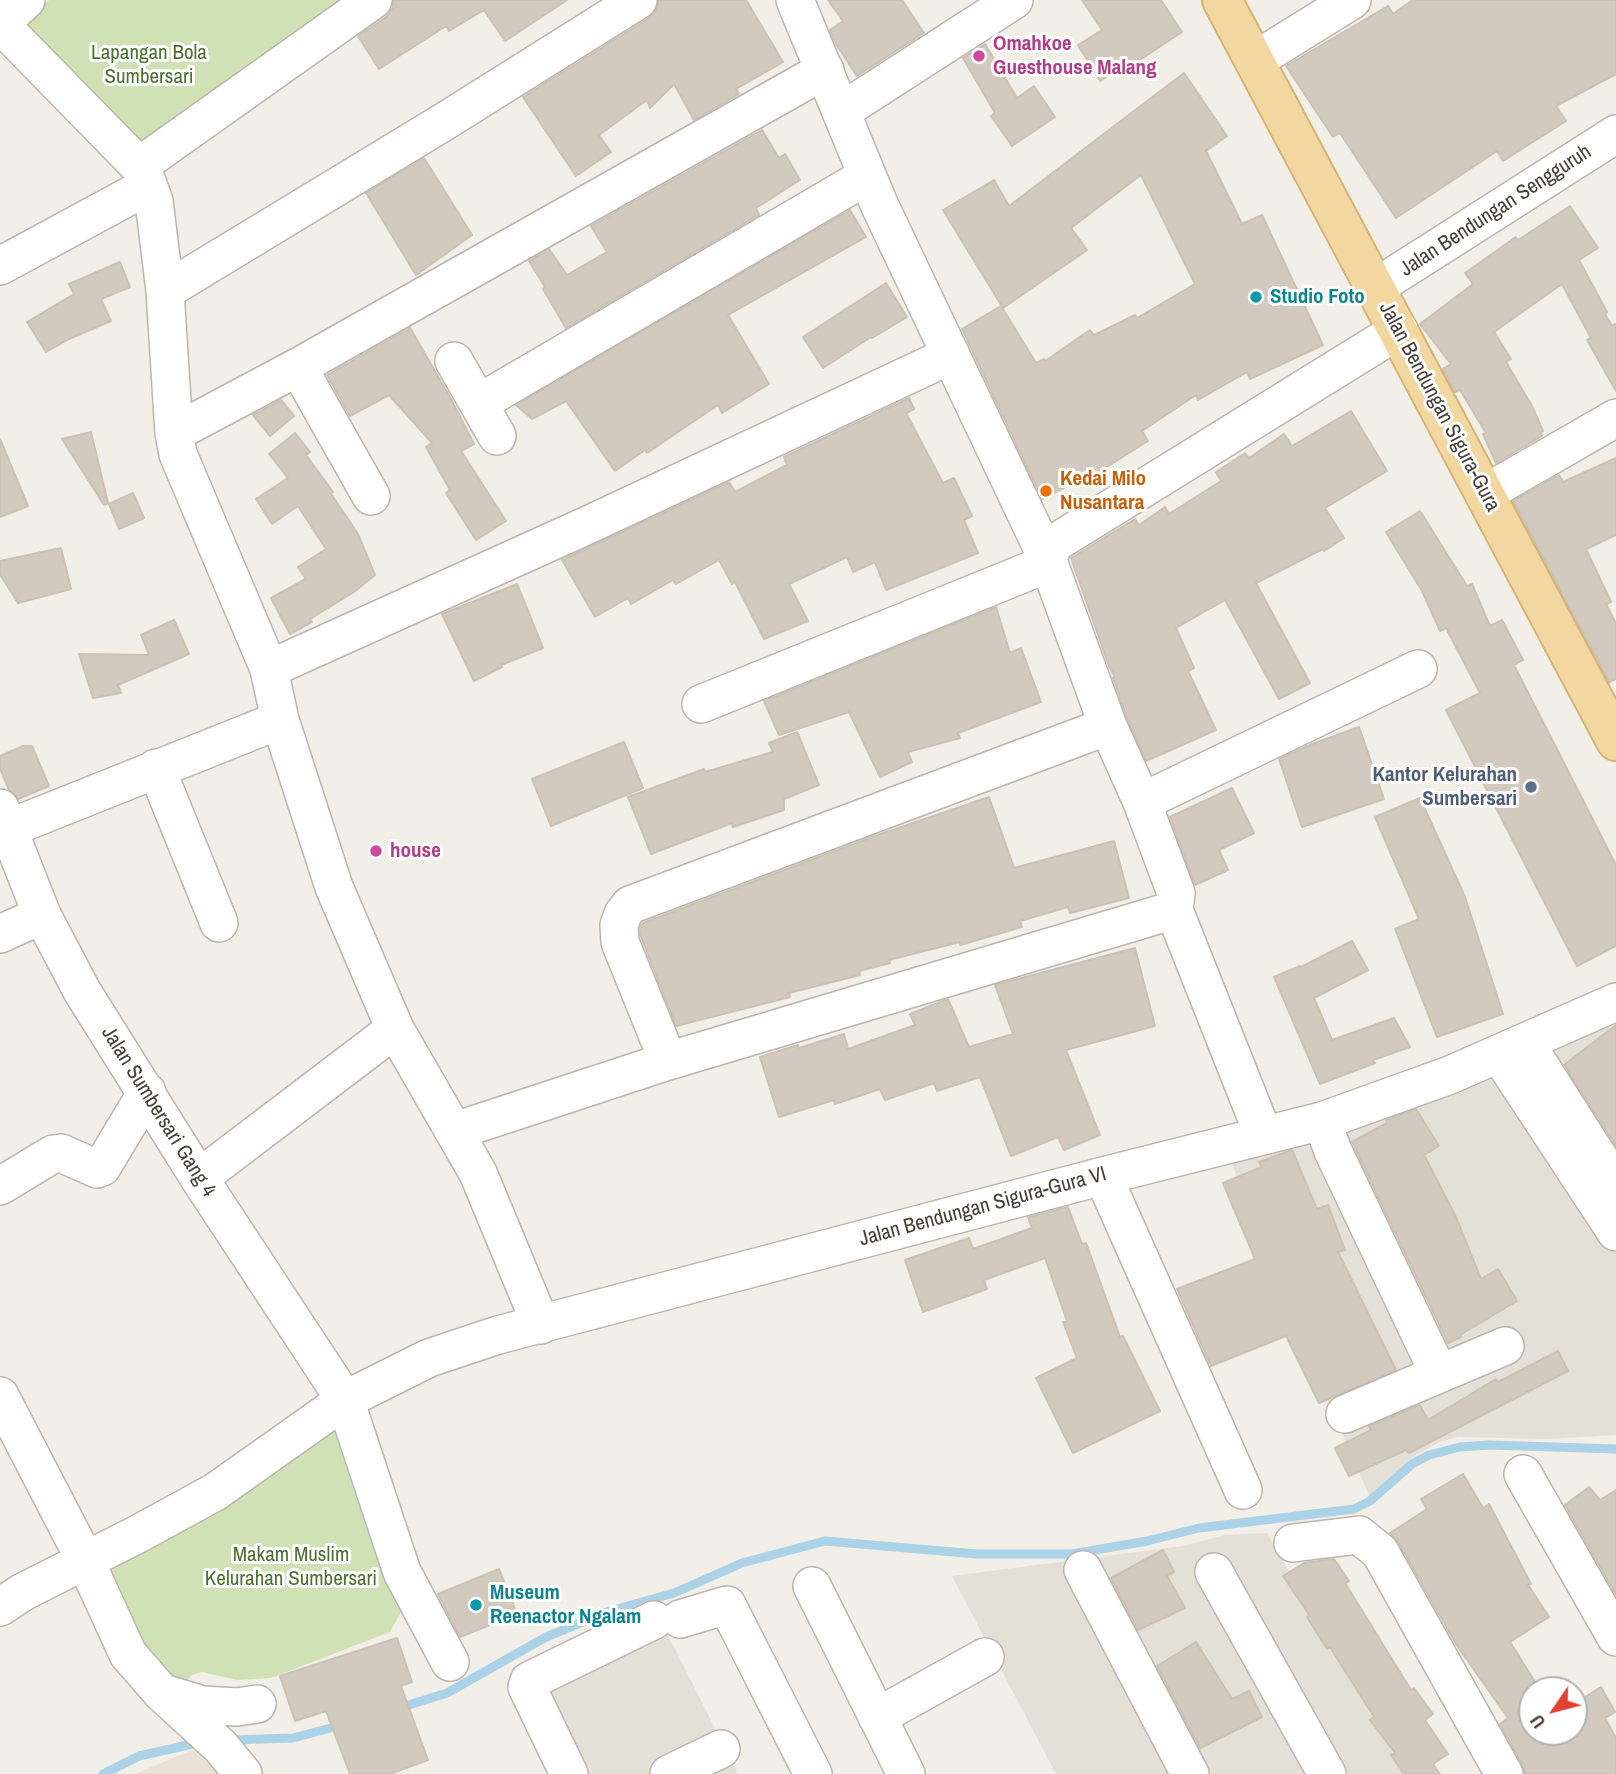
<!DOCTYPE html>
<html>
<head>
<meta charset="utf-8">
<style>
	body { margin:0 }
	#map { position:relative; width:1616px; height:1774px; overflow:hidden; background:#f2eee8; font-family:"Archivo Narrow",sans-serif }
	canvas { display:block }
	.north { position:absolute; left:1518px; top:1676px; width:70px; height:70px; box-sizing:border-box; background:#fff; border:2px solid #b4b2af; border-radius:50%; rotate:235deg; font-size:19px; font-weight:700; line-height:28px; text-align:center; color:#443f37 }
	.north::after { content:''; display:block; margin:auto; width:24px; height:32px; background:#e04231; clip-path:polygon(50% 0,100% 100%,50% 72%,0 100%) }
</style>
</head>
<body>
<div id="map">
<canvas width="1616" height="1774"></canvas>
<div class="north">U</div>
</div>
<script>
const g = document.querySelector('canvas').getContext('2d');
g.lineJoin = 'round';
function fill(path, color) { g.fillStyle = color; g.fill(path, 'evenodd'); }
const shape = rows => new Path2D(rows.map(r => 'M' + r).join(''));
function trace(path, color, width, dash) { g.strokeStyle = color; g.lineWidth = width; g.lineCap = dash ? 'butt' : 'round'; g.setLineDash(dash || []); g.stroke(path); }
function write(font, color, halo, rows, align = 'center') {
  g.font = font + ' "Archivo Narrow",sans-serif'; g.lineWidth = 6; g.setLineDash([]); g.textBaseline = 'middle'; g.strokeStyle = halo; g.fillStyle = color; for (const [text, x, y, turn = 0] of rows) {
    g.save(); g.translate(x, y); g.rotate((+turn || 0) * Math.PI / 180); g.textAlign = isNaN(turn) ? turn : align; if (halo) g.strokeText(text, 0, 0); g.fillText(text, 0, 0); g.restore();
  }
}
const residential = shape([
	[1606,1024,1616,1036,1616,1435,1547,1439,1459,1437,1439,1442,1413,1457,1370,1497,1303,1344,1231,1162],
	[1267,1533,1405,1774,1056,1774,952,1576,1183,1546,1225,1535],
	[656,1611,738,1774,553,1774,509,1680]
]);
const education = shape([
	[198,1748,232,1774,135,1774]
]);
const green = shape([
	[49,0,361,0,141,147,17,29],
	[331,1419,406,1602,390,1632,271,1678,237,1680,202,1672,192,1675,178,1689,137,1658,95,1569]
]);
const stream = shape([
	[399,1708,447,1693,546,1637,610,1611,674,1593,742,1563,825,1541,977,1554,1072,1554,1147,1541,1199,1528,1354,1509,1370,1501,1412,1464,1429,1455,1460,1447,1489,1445,1616,1449],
	[233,1740,293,1738,342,1725],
	[103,1774,139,1756,197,1743]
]);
const building = shape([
	[394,0,567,0,505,41,484,10,449,31,446,26,379,69,358,36,386,17,392,9,394,0],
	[659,0,746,0,783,62,736,89,739,94,694,120,674,84,650,108,647,100,599,135,611,152,576,176,523,97,649,18,656,10,659,0],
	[828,0,902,0,924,33,857,76,836,44,830,30,843,21,828,0],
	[1082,0,1161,0,1182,32,1125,70,1123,66,1100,81,1078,45,1102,30,1082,0],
	[1413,0,1616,0,1616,74,1556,106,1566,121,1503,161,1497,151,1396,218,1340,133,1333,137,1286,66,1388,6,1393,14,1413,0],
	[985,44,1017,98,1034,86,1055,117,1012,146,991,116,995,113,963,58,985,44],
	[1184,73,1227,136,1206,151,1242,224,1262,215,1323,345,1250,379,1247,372,1198,400,1196,395,1142,431,1148,441,1094,475,1093,473,1042,499,962,329,1001,306,1036,363,1044,359,1045,361,1090,330,1094,335,1135,315,1137,318,1195,284,1141,175,1071,228,1087,250,1003,308,943,210,994,180,1009,206,1184,73],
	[762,130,779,158,785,154,800,180,756,208,759,215,566,328,543,289,545,287,529,261,549,249,567,275,607,252,591,226,762,130],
	[424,158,472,235,416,275,366,193,424,158],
	[1570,206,1598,248,1579,260,1607,312,1605,314,1612,326,1616,324,1616,391,1587,340,1591,338,1562,284,1494,332,1511,359,1506,362,1532,406,1543,431,1540,432,1542,436,1496,463,1483,434,1486,433,1460,390,1455,392,1443,369,1451,364,1420,324,1473,284,1465,273,1516,237,1518,240,1570,206],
	[850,210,866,237,728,315,769,384,722,413,718,405,647,453,645,450,615,471,566,401,532,419,516,405,850,210],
	[120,262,130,287,101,299,111,321,69,339,46,352,27,322,74,294,69,284,120,262],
	[886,283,907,317,872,338,871,337,823,368,803,337,886,283],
	[410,328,451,399,474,444,461,451,506,521,476,540,446,493,450,490,426,447,432,443,389,395,350,416,327,375,410,328],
	[909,398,914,409,906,413,943,483,954,478,972,516,964,520,978,553,886,590,875,562,853,572,847,557,789,584,808,621,764,639,735,582,732,584,719,560,676,584,673,580,631,604,628,598,595,617,562,560,729,482,735,492,787,465,784,457,909,398],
	[281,400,294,416,270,436,253,415,281,400],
	[1351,411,1387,471,1325,508,1344,538,1324,551,1323,549,1256,583,1310,683,1279,699,1225,600,1176,628,1194,668,1188,671,1216,730,1146,761,1127,718,1113,678,1115,677,1109,666,1071,558,1135,519,1139,525,1165,507,1169,514,1221,481,1216,472,1245,453,1249,458,1284,434,1292,446,1351,411],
	[91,432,108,503,104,505,62,439,91,432],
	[295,433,310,452,306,455,333,492,331,494,358,534,375,575,354,592,310,619,312,622,290,634,271,598,306,579,298,567,326,549,298,506,272,524,256,499,288,478,269,454,295,433],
	[0,439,28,506,0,517,0,439],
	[1616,458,1616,535,1586,549,1611,602,1606,604,1616,624,1616,679,1609,682,1513,501,1559,475,1563,482,1616,458],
	[133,493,144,518,119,529,109,504,133,493],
	[1420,511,1467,586,1472,584,1490,626,1502,620,1523,660,1514,665,1616,865,1616,946,1577,966,1446,710,1480,693,1446,628,1440,631,1422,591,1386,532,1420,511],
	[61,548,71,589,18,603,0,574,0,561,61,548],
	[517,584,543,648,501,665,502,667,474,681,442,614,517,584],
	[996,607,1010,653,1021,648,1041,702,958,733,960,738,908,752,912,762,880,777,849,712,779,735,764,701,996,607],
	[174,620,189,654,118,685,121,693,93,698,79,654,149,655,141,635,174,620],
	[1359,727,1384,799,1302,827,1279,759,1312,744,1359,727],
	[797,732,819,785,784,799,784,810,733,827,732,823,651,854,628,797,704,769,705,772,773,752,769,743,797,732],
	[624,742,643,788,551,826,532,779,624,742],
	[23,746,32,746,49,786,18,799,9,790,0,768,0,756,23,746],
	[1232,788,1254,833,1219,850,1228,870,1195,885,1170,817,1232,788],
	[989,797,1014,868,1114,841,1129,898,1070,913,1068,907,1020,921,1022,927,960,945,960,942,889,960,890,963,859,971,860,975,789,993,790,997,676,1026,641,937,640,928,643,923,872,837,989,797],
	[1420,798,1465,897,1503,1014,1437,1037,1395,929,1419,919,1375,817,1420,798],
	[1352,941,1368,970,1314,998,1332,1040,1394,1018,1410,1047,1373,1060,1375,1063,1320,1084,1274,977,1300,966,1301,967,1352,941],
	[1135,948,1155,1026,1066,1050,1100,1135,1064,1150,1058,1137,1011,1156,980,1077,937,1091,934,1083,885,1100,880,1089,835,1104,834,1100,779,1117,760,1057,798,1045,799,1048,844,1034,848,1049,915,1025,910,1014,948,999,969,1047,1013,1034,995,985,1135,948],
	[1616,1025,1616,1146,1564,1065,1616,1025],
	[1416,1109,1439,1146,1424,1155,1456,1217,1481,1279,1498,1269,1517,1301,1460,1335,1461,1337,1448,1343,1352,1142,1387,1123,1386,1120,1416,1109],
	[1292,1150,1317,1209,1328,1205,1345,1250,1338,1252,1396,1370,1319,1403,1286,1336,1211,1366,1177,1289,1255,1259,1223,1183,1262,1167,1259,1162,1292,1150],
	[1068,1207,1082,1244,1086,1243,1120,1337,1123,1336,1160,1411,1073,1453,1036,1378,1077,1358,1063,1322,1067,1321,1045,1258,984,1280,987,1289,923,1312,905,1260,969,1238,973,1249,1032,1228,1028,1217,1068,1207],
	[1558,1351,1568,1371,1409,1453,1406,1450,1349,1476,1335,1448,1371,1430,1369,1426,1420,1405,1428,1420,1496,1379,1498,1382,1558,1351],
	[1463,1474,1483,1508,1489,1504,1531,1584,1528,1585,1549,1617,1510,1642,1540,1690,1532,1690,1532,1732,1574,1732,1574,1704,1601,1687,1615,1712,1605,1718,1616,1738,1616,1774,1525,1774,1522,1764,1500,1724,1508,1718,1456,1644,1398,1542,1390,1533,1427,1509,1421,1499,1463,1474],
	[1589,1487,1600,1500,1616,1490,1616,1595,1565,1505,1589,1487],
	[1163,1550,1174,1572,1167,1576,1185,1608,1138,1630,1111,1578,1163,1550],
	[1334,1559,1349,1581,1345,1583,1411,1690,1414,1688,1433,1714,1425,1720,1448,1754,1433,1764,1440,1774,1404,1774,1391,1755,1395,1753,1370,1720,1374,1717,1330,1647,1327,1649,1307,1617,1310,1616,1283,1576,1304,1563,1334,1559],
	[499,1569,517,1614,460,1637,438,1594,499,1569],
	[397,1638,412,1682,401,1686,428,1760,390,1774,350,1774,326,1711,295,1721,280,1676,397,1638],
	[1196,1642,1232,1699,1249,1691,1262,1717,1200,1748,1157,1666,1196,1642]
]);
const minor = shape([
	[26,0,0,24,139,166,146,179,154,201,165,291,174,433,178,454,269,669,280,720,334,887,395,1029,478,1173,541,1325],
	[795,0,879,204,1047,558,1108,726,1142,802,1176,893,1174,910,1263,1134],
	[1254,61,1352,0],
	[842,111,1014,0],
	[139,166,373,0],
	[0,266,148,186],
	[1376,287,1616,134],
	[165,291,442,123,638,0],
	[454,361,497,436],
	[298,367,371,496],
	[479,403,867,176],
	[174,433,298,367,825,70],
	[1484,494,1616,418],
	[269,669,588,525,951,355],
	[701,704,1032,570,1047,558,1055,543,1399,330],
	[156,768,219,923],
	[1142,802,1418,669],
	[0,808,42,915,82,991,199,1178,345,1400,402,1572,450,1662],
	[7,829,280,720],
	[0,934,42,915],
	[1525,1042,1616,1185],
	[1499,1054,1616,1232],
	[668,1061,620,942,619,925,623,914,630,905,1108,726],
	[1322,1121,1333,1151,1439,1374,1345,1414],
	[455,1131,668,1061,1174,910],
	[1103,1176,1243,1490],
	[199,1178,395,1029],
	[0,1186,53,1154,61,1153,97,1169,102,1167,147,1092],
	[1439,1374,1505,1346],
	[0,1396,85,1560,128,1654,162,1693,221,1747,243,1774],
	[1523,1474,1616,1637],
	[1293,1543,1359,1535,1380,1552,1504,1774],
	[1083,1570,1190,1774],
	[1214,1572,1327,1774],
	[812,1586,906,1774],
	[0,1607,23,1592,138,1534,215,1492,345,1400,429,1358,498,1335,1103,1176,1322,1121,1450,1075,1616,1002],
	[680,1619,727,1605,813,1774],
	[166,1694,202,1705,237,1707,257,1704],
	[877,1717,985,1657],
	[569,1774,527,1687,529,1681,654,1620],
	[669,1774,721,1749]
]);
const major = shape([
	[1222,0,1616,741]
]);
const markers = [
	[979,56,7,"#d1479c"],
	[1256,297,7,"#0f9aa8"],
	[1046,491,7,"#e8710a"],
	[1531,787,7,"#5c6f8a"],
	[376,851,7,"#d1479c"],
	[476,1605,7,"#0f9aa8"]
];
const hotelNames = [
	["Omahkoe",993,44],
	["Guesthouse Malang",993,68],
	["house",390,851]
];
const parkNames = [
	["Lapangan Bola",149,53],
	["Sumbersari",149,77],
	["Makam Muslim",291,1555],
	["Kelurahan Sumbersari",291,1579]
];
const streetNames = [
	["Jalan Bendungan Sengguruh",1496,211,-33],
	["Jalan Bendungan Sigura-Gura",1439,407,62],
	["Jalan Sumbersari Gang 4",158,1112,58],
	["Jalan Bendungan Sigura-Gura VI",983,1207,-15]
];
const cultureNames = [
	["Studio Foto",1270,297],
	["Museum",490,1593],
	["Reenactor Ngalam",490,1617]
];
const foodNames = [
	["Kedai Milo",1060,479],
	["Nusantara",1060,503]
];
const serviceNames = [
	["Kantor Kelurahan",1517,775],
	["Sumbersari",1517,799]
];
fill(residential, '#e5e0d7');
fill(education, '#e9e2d4');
fill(green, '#d0e1b6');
trace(stream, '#abd2e7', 9);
fill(building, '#d2cabf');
trace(building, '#ccc1b3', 2);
trace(minor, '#bcb5ac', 40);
trace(major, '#d5b373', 42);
trace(minor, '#fff', 37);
trace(major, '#f2d7a1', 38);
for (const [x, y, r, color] of markers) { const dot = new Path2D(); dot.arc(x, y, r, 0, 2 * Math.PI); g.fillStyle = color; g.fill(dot); trace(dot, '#fff', 2.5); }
write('bold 21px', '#b23c85', '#fff', hotelNames, 'left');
write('21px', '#4c6f32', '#fff', parkNames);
write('21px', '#443f37', '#fff', streetNames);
write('bold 21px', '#0d838f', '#fff', cultureNames, 'left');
write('bold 21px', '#c56008', '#fff', foodNames, 'left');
write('bold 21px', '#4e5e75', '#fff', serviceNames, 'right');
</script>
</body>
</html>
